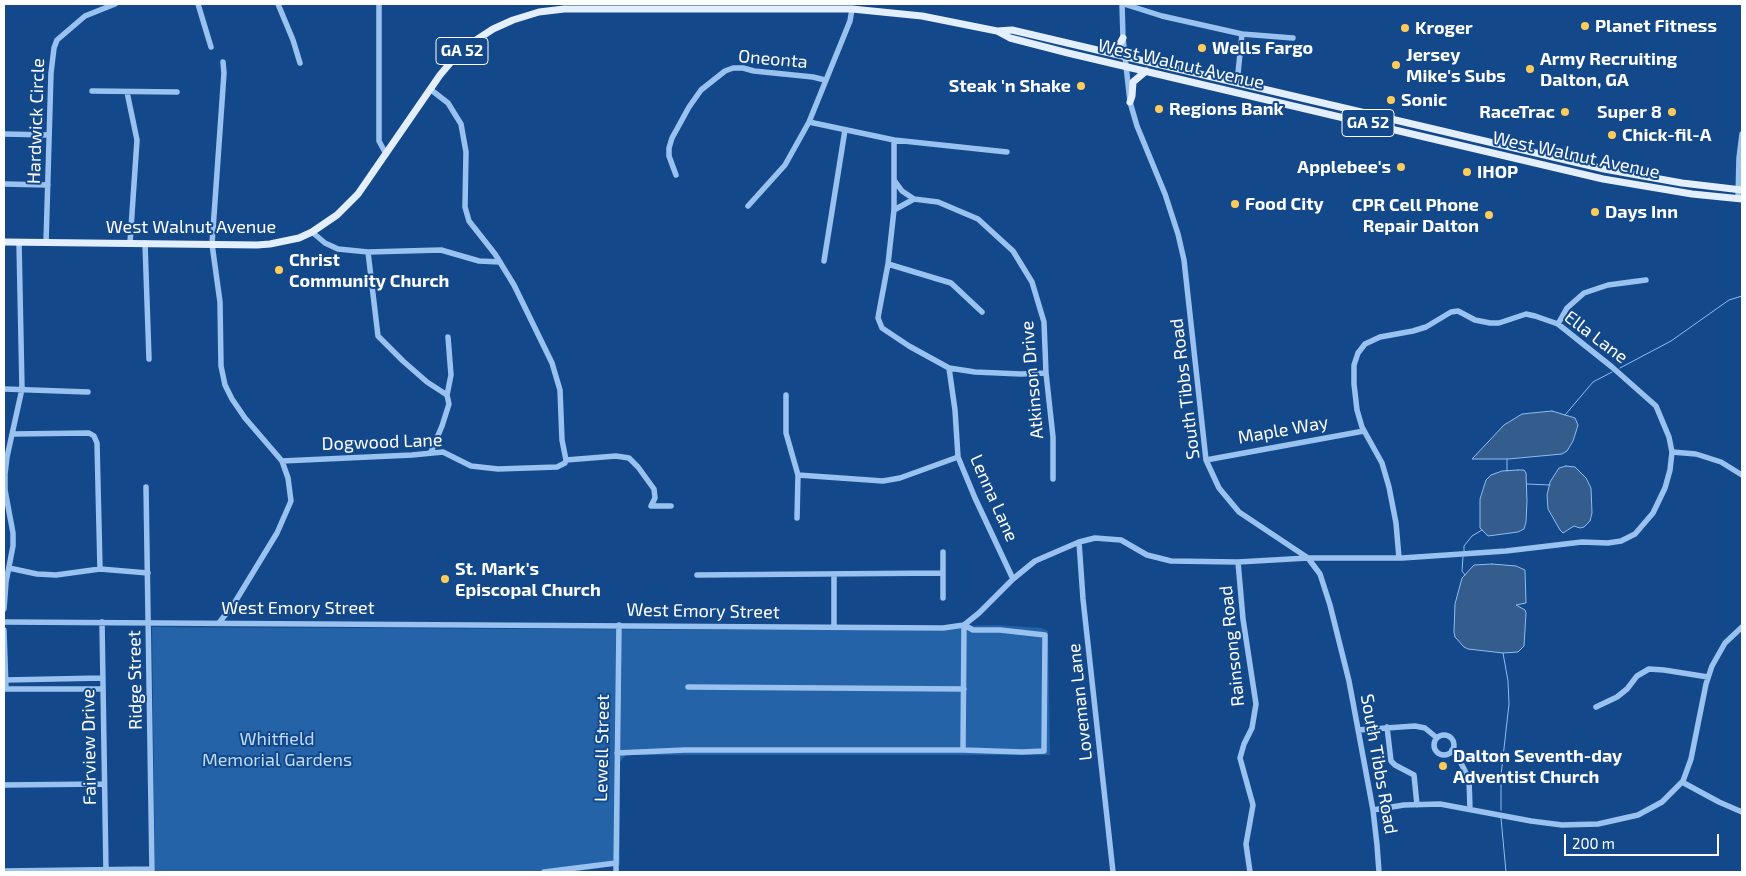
<!DOCTYPE html>
<html>
<head>
<meta charset="utf-8">
<style>
	body { margin:0 }
	#map { position:relative; width:1746px; height:876px; overflow:hidden; background:#13498a; font-family:"Exo 2",sans-serif }
	canvas { display:block }
	.frame { position:absolute; inset:0; border:5px solid #fff; pointer-events:none }
	.scale { position:absolute; left:1564px; top:834px; width:155px; height:22px; box-sizing:border-box; border:2px solid #fff; border-top:0; padding-left:6px; font-size:15px; line-height:18px; white-space:nowrap; color:#fff; -webkit-text-stroke:4px #13498a; paint-order:stroke }
</style>
</head>
<body>
<div id="map">
<canvas width="1746" height="876"></canvas>
<div class="frame"></div>
<div class="scale">200 m</div>
</div>
<script>
const g = document.querySelector('canvas').getContext('2d');
g.lineJoin = 'round';
function fill(path, color) { g.fillStyle = color; g.fill(path, 'evenodd'); }
const shape = rows => new Path2D(rows.map(r => 'M' + r).join(''));
function trace(path, color, width, dash) { g.strokeStyle = color; g.lineWidth = width; g.lineCap = dash ? 'butt' : 'round'; g.setLineDash(dash || []); g.stroke(path); }
function write(font, color, halo, rows, align = 'center') {
  g.font = font + ' "Exo 2",sans-serif'; g.lineWidth = 4; g.setLineDash([]); g.textBaseline = 'middle'; g.strokeStyle = halo; g.fillStyle = color; for (const [text, x, y, turn = 0] of rows) {
    g.save(); g.translate(x, y); g.rotate((+turn || 0) * Math.PI / 180); g.textAlign = isNaN(turn) ? turn : align; if (halo) g.strokeText(text, 0, 0); g.fillText(text, 0, 0); g.restore();
  }
}
const green = shape([
	[996,625,1041,628,1048,631,1050,755,626,755,620,762,620,865,572,872,155,872,152,627,755,630]
]);
const water = shape([
	[1552,411,1575,418,1578,425,1573,441,1567,451,1562,454,1508,459,1472,459,1504,425,1522,414,1552,411],
	[1566,466,1575,467,1586,478,1591,488,1592,513,1590,521,1584,527,1580,528,1574,526,1563,533,1560,530,1548,509,1547,495,1550,482,1559,468,1566,466],
	[1518,470,1524,470,1526,473,1527,501,1526,522,1524,529,1518,532,1488,536,1480,528,1480,499,1486,480,1491,475,1502,471,1518,470],
	[1492,564,1516,566,1525,570,1526,603,1516,605,1525,610,1526,613,1524,646,1518,652,1503,653,1468,649,1464,647,1455,637,1454,632,1455,604,1462,578,1474,565,1492,564]
]);
const stream = shape([
	[1620,368,1671,341,1729,300,1742,296],
	[1565,415,1593,382,1612,372],
	[1507,471,1507,459],
	[1527,484,1550,485],
	[1464,551,1464,546,1472,536,1482,530],
	[1463,557,1462,571,1465,575],
	[1501,810,1501,775,1509,704,1508,681,1503,653],
	[1501,818,1506,872]
]);
const minor = shape([
	[198,4,211,47],
	[278,4,293,40,300,63],
	[379,4,379,141,386,154],
	[1122,4,1123,38,1130,102,1137,126,1165,194,1178,234,1184,260,1206,460,1219,488,1239,512,1308,558,1320,574,1330,605,1349,681,1373,810,1377,845,1379,872],
	[1124,4,1162,16,1242,34],
	[1237,83,1242,34,1293,38],
	[430,89,448,103,461,124,466,152,465,207,469,221,495,254,514,285,552,363,560,390,562,440,566,460,616,456,629,458,638,467,654,489,655,498,651,506,671,506],
	[92,91,177,92],
	[127,92,137,140,130,243],
	[809,122,894,140,894,210,888,264,879,312,878,318,882,328,909,346,949,368,975,372,1021,374,1046,373],
	[4,134,49,135],
	[894,140,1007,152],
	[676,175,669,156,669,148,672,138,689,107,701,90,725,71,733,68,743,68,754,71,813,77,825,80],
	[894,180,902,191,914,199],
	[4,184,48,185],
	[1738,199,1739,158,1742,134],
	[748,206,785,165,809,122,850,21,852,9],
	[894,210,914,199,938,202,978,219,1013,251,1032,282,1044,322,1046,373,1053,437,1053,479],
	[312,232,325,243,338,249,368,252,441,250,479,261,500,262],
	[46,243,51,73,54,48,57,40,85,16,115,4],
	[145,243,149,359],
	[368,252,378,336,403,361,427,382,447,395,449,404,442,426,431,452],
	[824,261,845,130],
	[888,264,951,283,982,312],
	[1558,324,1567,308,1584,293,1608,285,1646,280],
	[949,368,955,410,958,457,975,498,1013,579],
	[4,389,88,392],
	[447,395,451,375,448,337],
	[786,395,786,433,798,475,797,518],
	[13,434,89,433,94,436,97,443,100,569],
	[1672,452,1696,454,1721,462,1742,475],
	[1206,460,1364,431],
	[282,461,412,455,443,452,471,466,498,469,557,467,565,463,566,460],
	[798,475,883,481,900,478,958,457],
	[146,487,152,872],
	[1079,542,1083,599,1113,872],
	[1238,562,1243,619,1256,704,1252,728,1244,744,1240,758,1253,805,1246,844,1250,872],
	[9,568,37,574,56,575,100,569,148,573],
	[834,574,834,627],
	[697,575,942,573],
	[943,598,943,552],
	[4,609,6,582,13,546,13,533,5,490,5,474,7,457,22,389,19,242],
	[4,622,943,628,964,625,979,613,1013,579,1035,561,1079,542,1095,538,1121,540,1147,555,1171,561,1238,562,1308,558,1402,558,1506,551,1582,542,1608,543,1621,541,1635,534,1653,513,1665,488,1670,470,1672,452,1669,437,1656,406,1612,367,1558,324,1535,316,1526,314,1499,323,1490,323,1475,320,1458,311,1451,312,1426,327,1413,331,1380,337,1365,344,1358,353,1354,365,1354,384,1357,410,1362,427,1382,463,1389,487,1396,523,1399,558],
	[102,622,106,872],
	[219,623,235,602,277,533,291,501,288,478,282,461,245,418,232,399,225,385,221,366,220,302,212,244,224,73,223,62],
	[4,630,6,689,103,689],
	[5,680,103,678],
	[688,687,964,689],
	[1596,707,1617,697,1627,689,1637,676,1649,669,1664,670,1708,677],
	[1387,727,1391,761,1395,765,1414,775,1417,805],
	[1358,730,1415,726,1425,728,1437,738],
	'1434 745a10 10 0 1 1 20 0a10 10 0 1 1-20 0Z',
	[963,750,964,625],
	[1452,750,1457,755,1469,779,1470,809],
	[617,753,685,750,963,750,1022,752,1044,751,1045,635,1000,630,973,630,964,625],
	[1682,782,1719,802,1742,812],
	[4,785,104,784],
	[1373,810,1404,805,1440,804,1531,821,1562,825,1598,824,1638,815,1662,802,1683,781,1691,759,1706,684,1712,666,1725,643,1742,627],
	[4,871,152,869],
	[544,872,616,863],
	[616,872,619,625]
]);
const major = shape([
	[997,31,1012,30,1604,169,1682,183,1742,190],
	[1108,52,1118,47,1123,38],
	[1130,102,1132,96,1133,82,1146,71],
	[4,242,257,245,270,244,299,238,312,232,337,215,358,194,440,75,451,62,467,46,493,29,513,20,539,12,564,9,852,9,922,16,997,31,1010,38,1068,53,1603,179,1692,194,1742,199]
]);
const markers = [
	[1585,26,5,"#ffcc59"],
	[1405,28,5,"#ffcc59"],
	[1202,48,5,"#ffcc59"],
	[1396,65,5,"#ffcc59"],
	[1530,69,5,"#ffcc59"],
	[1081,86,5,"#ffcc59"],
	[1391,100,5,"#ffcc59"],
	[1159,109,5,"#ffcc59"],
	[1565,112,5,"#ffcc59"],
	[1672,112,5,"#ffcc59"],
	[1612,135,5,"#ffcc59"],
	[1401,167,5,"#ffcc59"],
	[1467,172,5,"#ffcc59"],
	[1235,204,5,"#ffcc59"],
	[1595,212,5,"#ffcc59"],
	[1489,215,5,"#ffcc59"],
	[279,270,5,"#ffcc59"],
	[445,579,5,"#ffcc59"],
	[1443,766,5,"#ffcc59"]
];
const shields = [
	[462,51,52],
	[1368,123,52]
];
const shieldNames = [
	["GA 52",462,51],
	["GA 52",1368,123]
];
const poiNames = [
	["Planet Fitness",1595,26],
	["Kroger",1415,28],
	["Wells Fargo",1212,48],
	["Jersey",1406,55],
	["Mike's Subs",1406,76],
	["Army Recruiting",1540,59],
	["Dalton, GA",1540,80],
	["Steak 'n Shake",1071,86,"right"],
	["Sonic",1401,100],
	["Regions Bank",1169,109],
	["RaceTrac",1555,112,"right"],
	["Super 8",1662,112,"right"],
	["Chick-fil-A",1622,135],
	["Applebee's",1391,167,"right"],
	["IHOP",1477,172],
	["Food City",1245,204],
	["CPR Cell Phone",1479,205,"right"],
	["Repair Dalton",1479,226,"right"],
	["Days Inn",1605,212],
	["Christ",289,260],
	["Community Church",289,281],
	["St. Mark's",455,569],
	["Episcopal Church",455,590],
	["Dalton Seventh-day",1453,756],
	["Adventist Church",1453,777]
];
const streetNames = [
	["Oneonta",773,59,5],
	["West Walnut Avenue",1181,64,13],
	["Hardwick Circle",36,121,-88],
	["West Walnut Avenue",1576,155,12],
	["West Walnut Avenue",191,227],
	["Ella Lane",1596,337,37],
	["Atkinson Drive",1032,380,-95],
	["South Tibbs Road",1185,389,-97],
	["Maple Way",1283,430,-10],
	["Dogwood Lane",382,442,-2],
	["Lenna Lane",994,498,66],
	["West Emory Street",298,608],
	["West Emory Street",703,611,1],
	["Rainsong Road",1232,646,-96],
	["Ridge Street",135,680,-91],
	["Loveman Lane",1080,702,-96],
	["Fairview Drive",89,747,-91],
	["Lewell Street",602,748,-89],
	["South Tibbs Road",1379,764,80]
];
const parkNames = [
	["Whitfield",277,739],
	["Memorial Gardens",277,760]
];
fill(green, '#2563a9');
fill(water, '#345c8c');
trace(water, '#8cbef3', 1);
trace(stream, '#8cbef3', 1);
trace(minor, '#9ac2f0', 5.5);
trace(major, '#e3eeff', 7);
for (const [x, y, r, color] of markers) { const dot = new Path2D(); dot.arc(x, y, r, 0, 2 * Math.PI); g.fillStyle = color; g.fill(dot); trace(dot, '#13498a', 2); }
for (const [x, y, w] of shields) { const box = new Path2D(); box.roundRect(x - w / 2, y - 13.5, w, 27, 4); g.fillStyle = '#13498a'; g.fill(box); trace(box, '#fff', 1); }
write('bold 16px', '#fff', null, shieldNames);
write('bold 18px', '#fff', '#13498a', poiNames, 'left');
write('18px', '#fff', '#13498a', streetNames);
write('18px', '#c0dcfc', '#13498a', parkNames);
</script>
</body>
</html>
